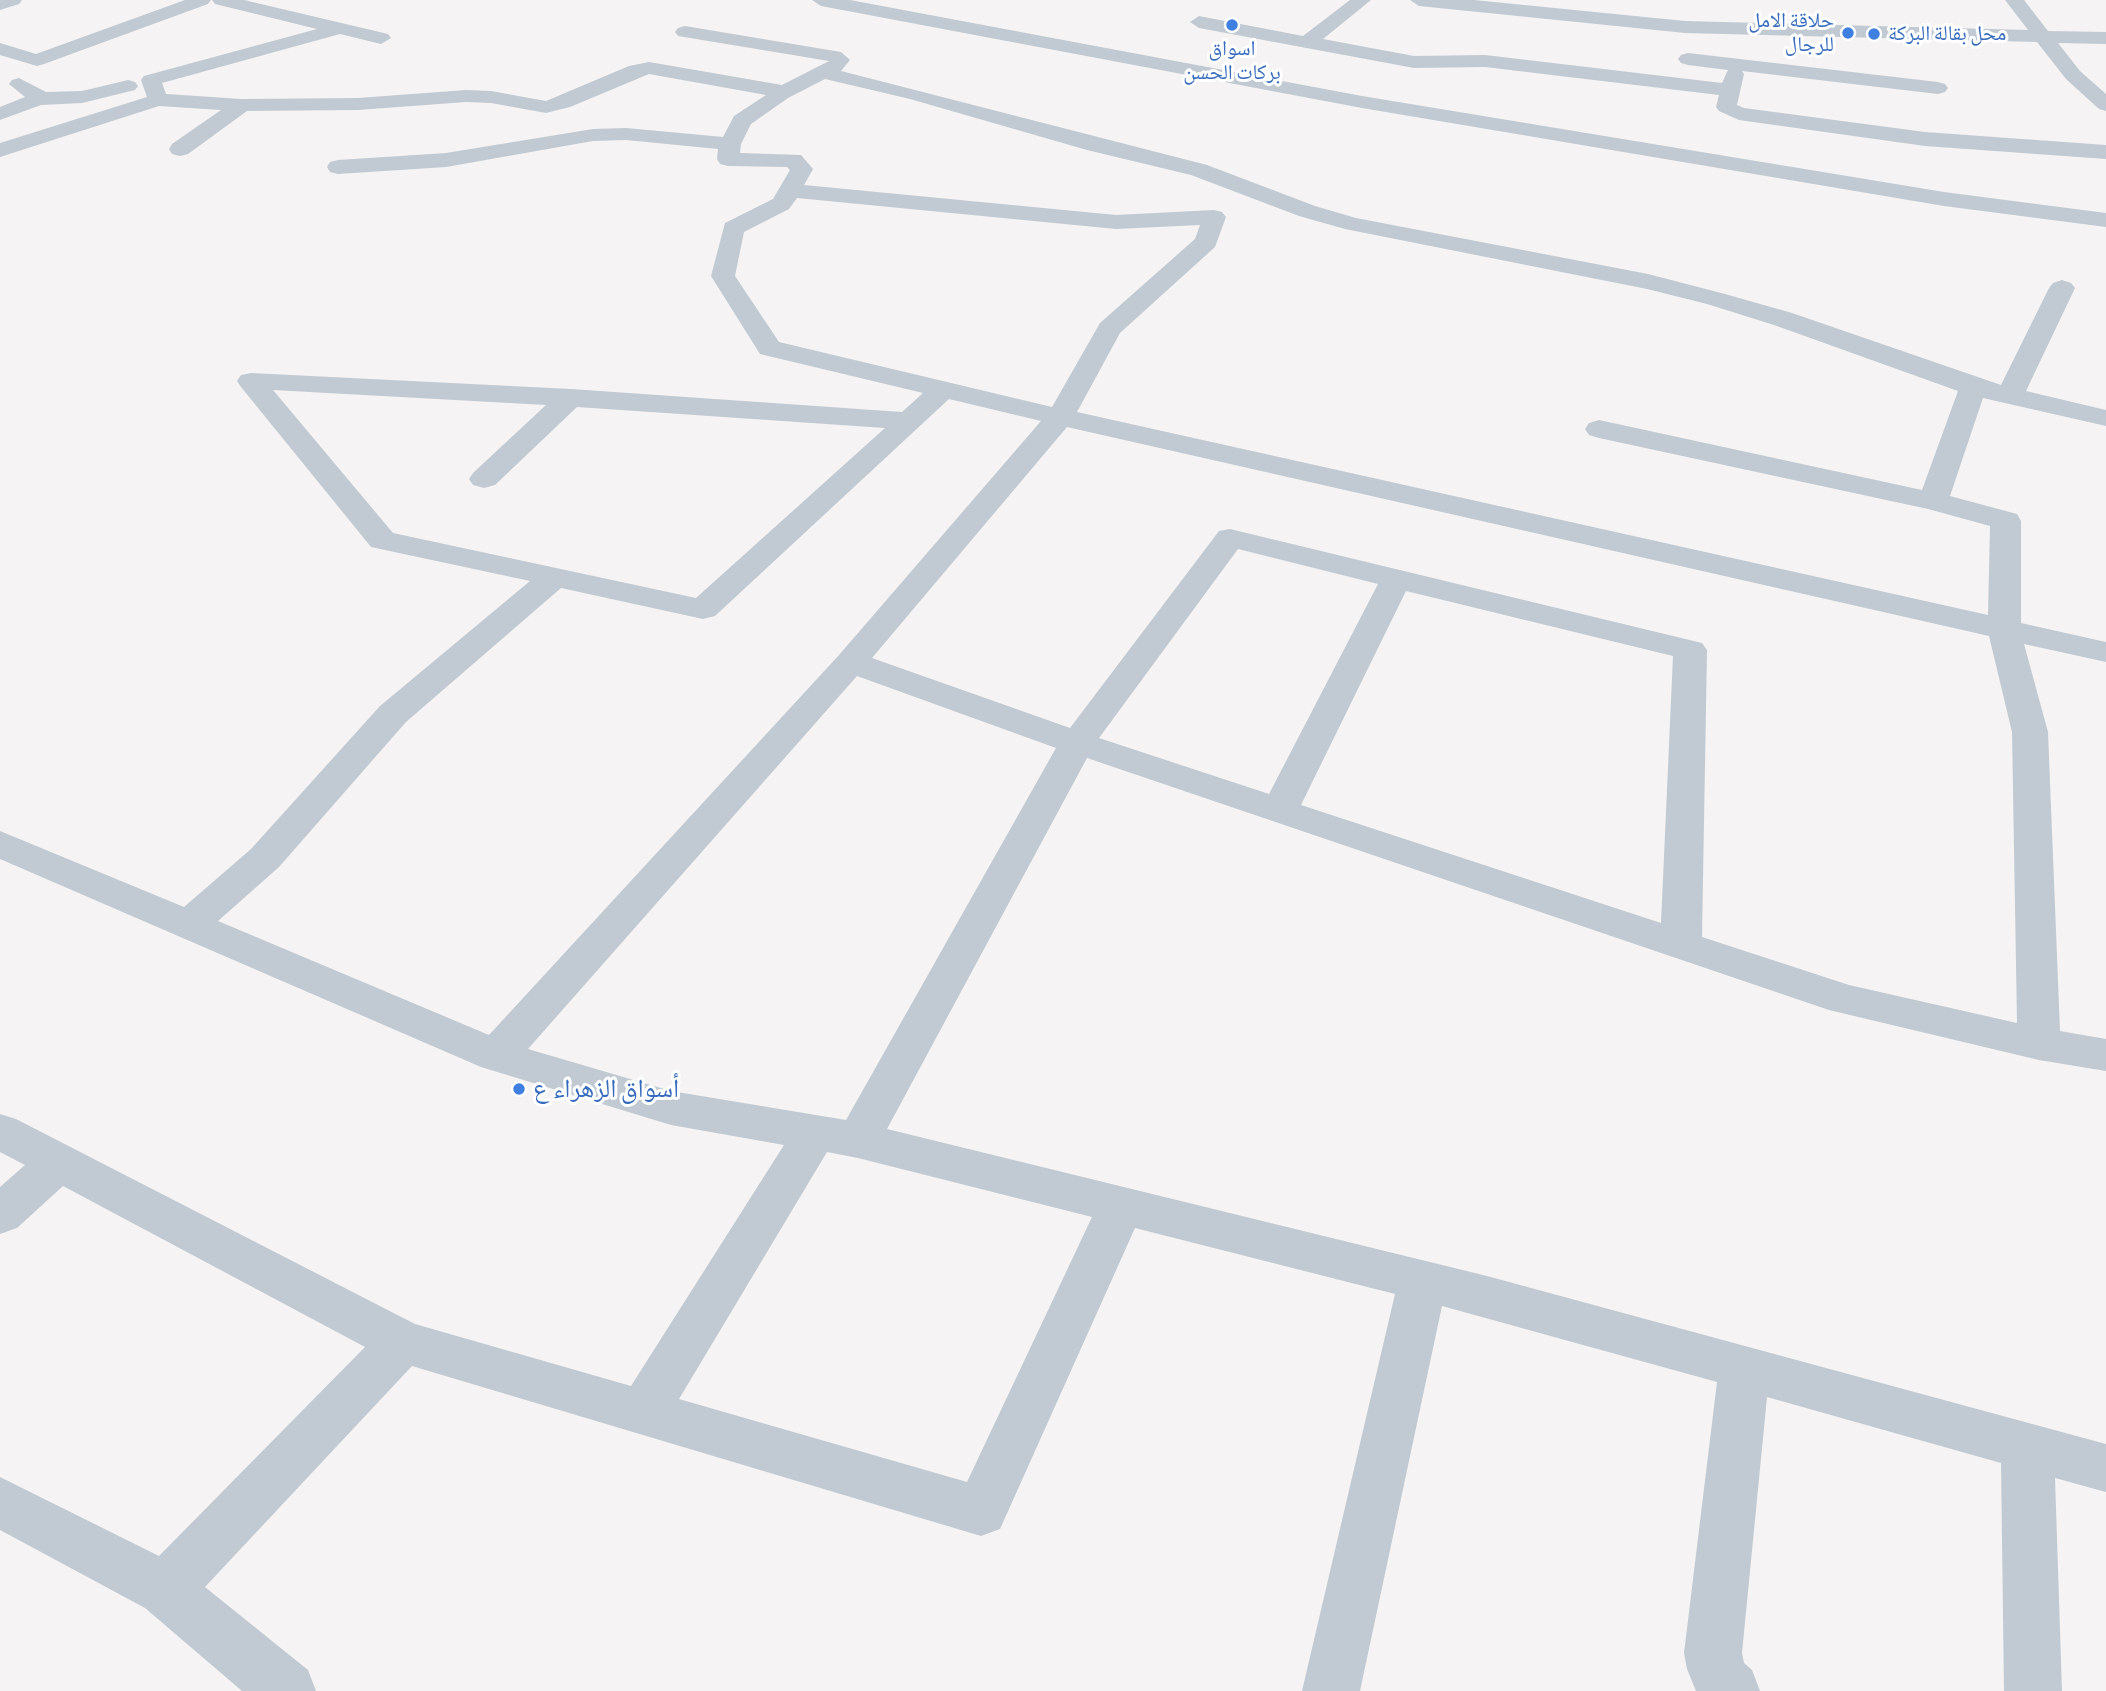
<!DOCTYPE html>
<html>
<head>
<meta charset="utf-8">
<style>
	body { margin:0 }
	canvas { display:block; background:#f5f3f3 }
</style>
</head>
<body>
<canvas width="2106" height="1691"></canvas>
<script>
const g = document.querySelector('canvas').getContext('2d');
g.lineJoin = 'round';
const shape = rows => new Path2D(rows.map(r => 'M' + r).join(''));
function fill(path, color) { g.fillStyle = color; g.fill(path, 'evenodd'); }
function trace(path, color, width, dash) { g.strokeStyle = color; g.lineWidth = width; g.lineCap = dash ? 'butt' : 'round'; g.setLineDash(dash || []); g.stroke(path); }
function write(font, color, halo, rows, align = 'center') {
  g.font = font + ' "Alegreya Sans","Noto Naskh Arabic",sans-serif'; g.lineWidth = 6; g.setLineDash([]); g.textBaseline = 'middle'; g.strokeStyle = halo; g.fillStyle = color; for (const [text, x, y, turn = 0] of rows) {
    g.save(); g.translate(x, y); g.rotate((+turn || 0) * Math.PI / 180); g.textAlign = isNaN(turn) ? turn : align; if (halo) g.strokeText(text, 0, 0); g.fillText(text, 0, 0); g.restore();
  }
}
const street = shape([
	[0,0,22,0,19,4,0,10,0,0],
	[185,0,211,0,208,4,44,64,37,66,0,55,0,43,36,54,185,0],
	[212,0,244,0,388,34,391,38,381,44,340,34,162,83,166,94,242,99,358,98,466,90,491,91,546,101,629,66,649,62,782,85,829,61,678,36,675,32,678,28,685,26,841,52,850,60,841,71,1207,165,1315,206,1356,218,1648,274,1725,294,1792,313,2001,385,2049,288,2053,283,2062,280,2071,283,2075,288,2026,391,2106,410,2106,426,1983,398,1950,496,2017,514,2021,521,2021,623,2106,642,2106,662,2024,644,2048,732,2060,1031,2106,1039,2106,1071,2039,1060,1829,1010,1087,758,887,1129,1487,1276,2106,1444,2106,1492,2055,1478,2062,1691,2004,1691,2001,1463,1767,1397,1742,1653,1744,1663,1752,1670,1760,1691,1696,1691,1687,1669,1684,1653,1717,1382,1442,1306,1360,1691,1302,1691,1395,1294,1135,1228,1000,1529,981,1536,412,1366,205,1587,308,1670,316,1691,242,1691,145,1608,0,1530,0,1477,159,1556,365,1347,63,1186,17,1228,0,1234,0,1187,25,1165,0,1152,0,1114,16,1119,415,1324,631,1386,784,1145,671,1125,481,1067,0,859,0,831,184,907,251,849,380,706,530,581,371,547,241,387,237,381,241,375,251,373,571,389,902,412,923,393,760,354,711,276,725,223,773,199,790,170,787,167,728,166,720,164,717,159,718,149,626,140,593,141,446,167,338,174,330,172,327,167,330,162,338,160,446,153,593,129,626,128,723,137,734,116,766,95,649,74,570,107,546,113,491,103,466,102,358,110,247,111,188,154,180,156,172,154,169,149,172,144,221,110,159,106,0,157,0,143,147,97,141,80,144,76,317,29,215,4,212,0],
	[825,79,910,99,1087,150,1191,175,1299,216,1345,229,1647,289,1707,304,1774,325,1958,391,1922,490,1599,420,1589,423,1585,429,1589,435,1599,438,1928,509,1990,526,1988,615,1077,412,1120,333,1215,247,1226,217,1222,212,1214,210,1116,215,804,185,813,169,801,155,740,153,741,144,751,124,788,98,825,79],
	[797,198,1116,229,1200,225,1195,239,1100,323,1052,407,779,342,735,276,744,232,789,209,797,198],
	[273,390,546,405,473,473,469,479,473,485,484,488,495,485,577,407,885,428,696,598,393,533,273,390],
	[949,399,1041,421,839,655,489,1035,218,921,279,867,406,722,561,588,703,619,715,616,949,399],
	[1067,427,1989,636,2012,732,2017,1023,1849,985,1702,937,1707,650,1702,643,1230,529,1219,531,1070,728,872,658,1067,427],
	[1238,549,1378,584,1269,794,1099,738,1238,549],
	[1406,591,1673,656,1661,923,1301,805,1406,591],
	[857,676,1056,748,846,1120,671,1091,528,1049,857,676],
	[827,1152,858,1158,1092,1217,967,1482,679,1399,827,1152],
	[812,0,850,0,1362,96,1944,192,2106,213,2106,227,1944,206,1362,108,821,6,812,0],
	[1350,0,1371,0,1323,39,1414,56,1485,55,1722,83,1728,70,1688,65,1681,63,1678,59,1681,55,1688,53,1938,82,1945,84,1948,88,1945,92,1938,94,1742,71,1744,74,1737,105,1744,108,1925,132,2106,145,2106,159,1925,146,1739,120,1719,111,1716,107,1719,95,1485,67,1414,68,1199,28,1190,22,1199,16,1303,36,1350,0],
	[1410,0,1474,0,1685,21,2028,30,2005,0,2024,0,2048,31,2106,32,2106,44,2058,43,2080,71,2106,94,2106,111,2099,109,2066,79,2037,42,1685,33,1419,6,1410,0],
	[19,78,46,92,82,91,128,80,135,82,138,86,135,90,82,103,41,105,0,120,0,107,25,97,9,84,12,80,19,78]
]);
const markers = [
	[1232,25,7,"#3f7fe0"],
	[1848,33,7,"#3f7fe0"],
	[1874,34,7,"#3f7fe0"],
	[519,1089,7,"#3f7fe0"]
];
const farShopnames = [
	["حلاقة الامل",1834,21],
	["للرجال",1834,45],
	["محل بقالة البركة",1888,34,"left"],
	["اسواق",1232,49,"center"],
	["بركات الحسن",1232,73,"center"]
];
const shopNames = [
	["أسواق الزهراء ع",533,1089]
];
fill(street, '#c1cad2');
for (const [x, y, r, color] of markers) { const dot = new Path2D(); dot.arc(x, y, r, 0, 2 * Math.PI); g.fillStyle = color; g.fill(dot); trace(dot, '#fff', 2.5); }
write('21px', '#366cbe', '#fff', farShopnames, 'right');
write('26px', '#366cbe', '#fff', shopNames, 'left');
</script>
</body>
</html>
